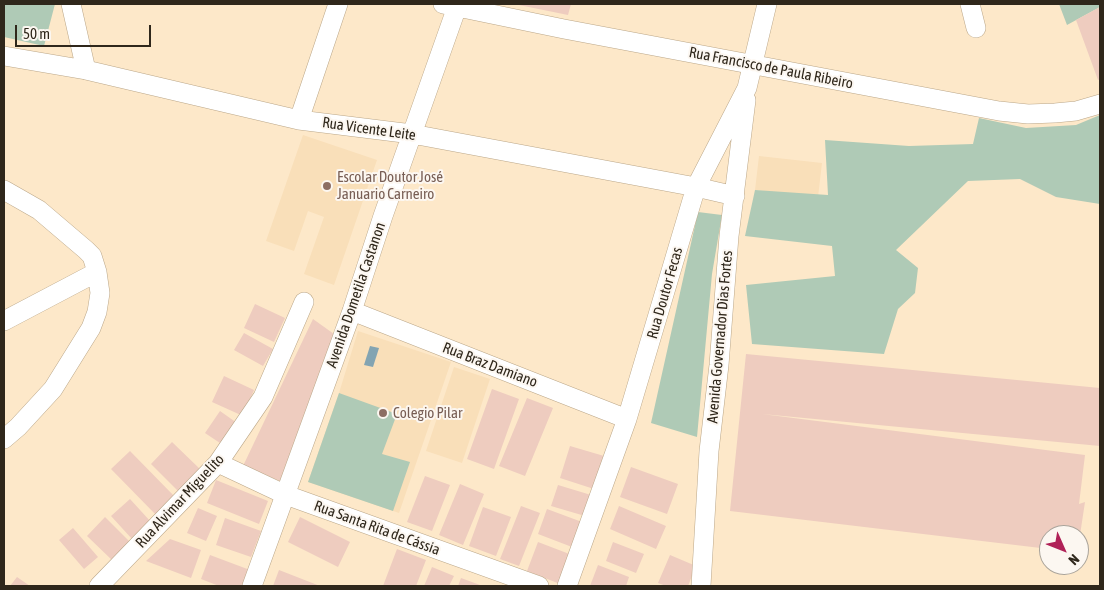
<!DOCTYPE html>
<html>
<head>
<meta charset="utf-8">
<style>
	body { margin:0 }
	#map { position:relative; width:1104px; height:590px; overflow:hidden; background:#fde8c9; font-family:"Asap Condensed",sans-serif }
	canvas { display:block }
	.frame { position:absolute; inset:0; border:5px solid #2f271b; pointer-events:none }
	.north { position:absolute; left:1039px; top:525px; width:50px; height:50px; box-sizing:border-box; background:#fcf7f1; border:1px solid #aaa49b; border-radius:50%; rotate:134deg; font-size:14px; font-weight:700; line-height:20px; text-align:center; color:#2f271b }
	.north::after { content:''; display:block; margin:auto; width:18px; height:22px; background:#b02157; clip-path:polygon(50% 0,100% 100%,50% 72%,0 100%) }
	.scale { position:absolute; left:15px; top:25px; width:136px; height:22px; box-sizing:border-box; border:2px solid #2f271b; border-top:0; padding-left:6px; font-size:15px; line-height:18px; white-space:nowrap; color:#2f271b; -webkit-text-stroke:4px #fcf7f1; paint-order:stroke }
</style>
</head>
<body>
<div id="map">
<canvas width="1104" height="590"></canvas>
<div class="frame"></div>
<div class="north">N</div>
<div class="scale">50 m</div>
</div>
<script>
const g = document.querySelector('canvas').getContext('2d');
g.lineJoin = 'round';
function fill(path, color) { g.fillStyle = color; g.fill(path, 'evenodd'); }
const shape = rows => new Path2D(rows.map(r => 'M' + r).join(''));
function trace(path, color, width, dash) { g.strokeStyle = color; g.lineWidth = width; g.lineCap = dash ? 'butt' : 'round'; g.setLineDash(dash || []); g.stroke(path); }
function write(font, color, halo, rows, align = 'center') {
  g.font = font + ' "Asap Condensed",sans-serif'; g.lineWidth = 4; g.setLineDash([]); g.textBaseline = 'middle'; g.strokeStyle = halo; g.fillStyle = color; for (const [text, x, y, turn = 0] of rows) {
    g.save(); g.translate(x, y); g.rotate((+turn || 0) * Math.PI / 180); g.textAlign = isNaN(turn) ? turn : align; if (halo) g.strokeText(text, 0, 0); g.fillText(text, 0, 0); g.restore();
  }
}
const built = shape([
	[303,135,377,160,334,285,304,274,324,217,308,211,294,251,266,241],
	[759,156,822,163,818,197,755,190],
	[358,331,451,362,399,513,308,482,339,393],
	[454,367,490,379,462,463,426,451]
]);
const green = shape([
	[4,4,55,4,44,46,4,37],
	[1059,4,1100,4,1100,7,1067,25],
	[1100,115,1100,204,1056,197,1020,179,968,181,896,250,918,268,915,293,898,309,884,354,752,344,746,285,835,276,832,246,745,236,755,190,828,195,825,140,909,146,973,144,979,118,1026,128,1076,125],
	[698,212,722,215,712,274,697,437,651,423],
	[339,393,397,414,382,454,410,462,393,511,308,482]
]);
const water = shape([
	[370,346,379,348,373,367,364,365]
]);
const building = shape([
	[514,4,571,4,568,15],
	[1100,7,1100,79,1098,80,1076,20],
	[255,304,285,318,274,342,244,328],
	[313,319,334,334,280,481,243,466],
	[244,333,273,349,263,366,234,350],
	[746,354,1100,388,1100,446,762,414,1085,455,1079,504,1085,502,1080,535,1049,535,1049,549,730,511],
	[224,376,254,390,243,416,212,402],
	[492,389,519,399,494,469,467,459],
	[527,398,553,408,525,476,499,466],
	[220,411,237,423,223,445,205,433],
	[172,442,201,470,179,492,151,464],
	[570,446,604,456,594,489,560,478],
	[130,451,176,498,157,516,111,469],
	[631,467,678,484,667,514,620,497],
	[425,476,450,485,432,531,407,522],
	[216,480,268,501,259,524,207,503],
	[460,484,484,494,463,545,439,535],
	[558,485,591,495,585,516,551,506],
	[130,499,151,522,132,539,111,516],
	[521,506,540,513,519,566,500,559],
	[619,506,666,526,656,549,610,529],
	[483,507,511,517,496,556,469,546],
	[198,508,217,516,206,541,187,533],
	[547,509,582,522,572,547,538,534],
	[105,517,132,544,114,562,87,536],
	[300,517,350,542,338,567,288,542],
	[225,518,261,531,251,557,216,545],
	[73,528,98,557,84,569,59,540],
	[170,539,201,550,191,578,146,561],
	[538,542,572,555,560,584,527,571],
	[613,542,644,554,636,573,606,561],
	[397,549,426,560,416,586,383,586],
	[210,555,250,570,244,586,219,586,201,579],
	[670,555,696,566,688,586,666,586,658,583],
	[598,565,629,577,626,586,590,586],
	[432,567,454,576,449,586,424,586],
	[279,570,320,586,273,586],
	[17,577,30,586,10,586],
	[461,578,480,585,480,586,458,586]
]);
const street = shape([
	[71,4,86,70],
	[443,4,564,29,999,111,1028,114,1055,113,1076,111,1100,104],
	[970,4,976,28],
	[4,56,86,70,299,120,412,134,696,187,735,196],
	[299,120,338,4],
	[4,190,39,210,86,250,92,256,97,272,100,293,97,312,91,328,53,389,18,427,4,439],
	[352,311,627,419],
	[4,321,97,272],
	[218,463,286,495,539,586],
	[99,586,218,463,263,397,304,302],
	[252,586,352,311,383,216,458,4],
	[567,586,627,419,696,187,747,88,767,4],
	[701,586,709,451,719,365,729,236,746,100]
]);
const markers = [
	[327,186,5,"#8d6e63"],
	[383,413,5,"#8d6e63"]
];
const streetNames = [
	["Rua Francisco de Paula Ribeiro",771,68,11],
	["Rua Vicente Leite",369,129,8],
	["Rua Doutor Fecas",665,293,-74],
	["Avenida Dometila Castanon",356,295,-71],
	["Avenida Governador Dias Fortes",720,337,-85],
	["Rua Braz Damiano",490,365,21],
	["Rua Alvimar Miguelito",180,501,-47],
	["Rua Santa Rita de Cássia",377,528,20]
];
const educationNames = [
	["Escolar Doutor José",337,177],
	["Januario Carneiro",337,194],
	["Colegio Pilar",393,413]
];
fill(built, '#f9dfb9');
fill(green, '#afcab6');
fill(water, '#83a4b2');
fill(building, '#eeccbf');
trace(street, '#bba789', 20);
trace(street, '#fff', 19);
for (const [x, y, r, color] of markers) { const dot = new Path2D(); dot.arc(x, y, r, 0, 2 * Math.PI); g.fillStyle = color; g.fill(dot); trace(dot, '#fcf7f1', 2); }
write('15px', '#2f271b', '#fcf7f1', streetNames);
write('15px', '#785e54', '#fcf7f1', educationNames, 'left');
</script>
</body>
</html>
